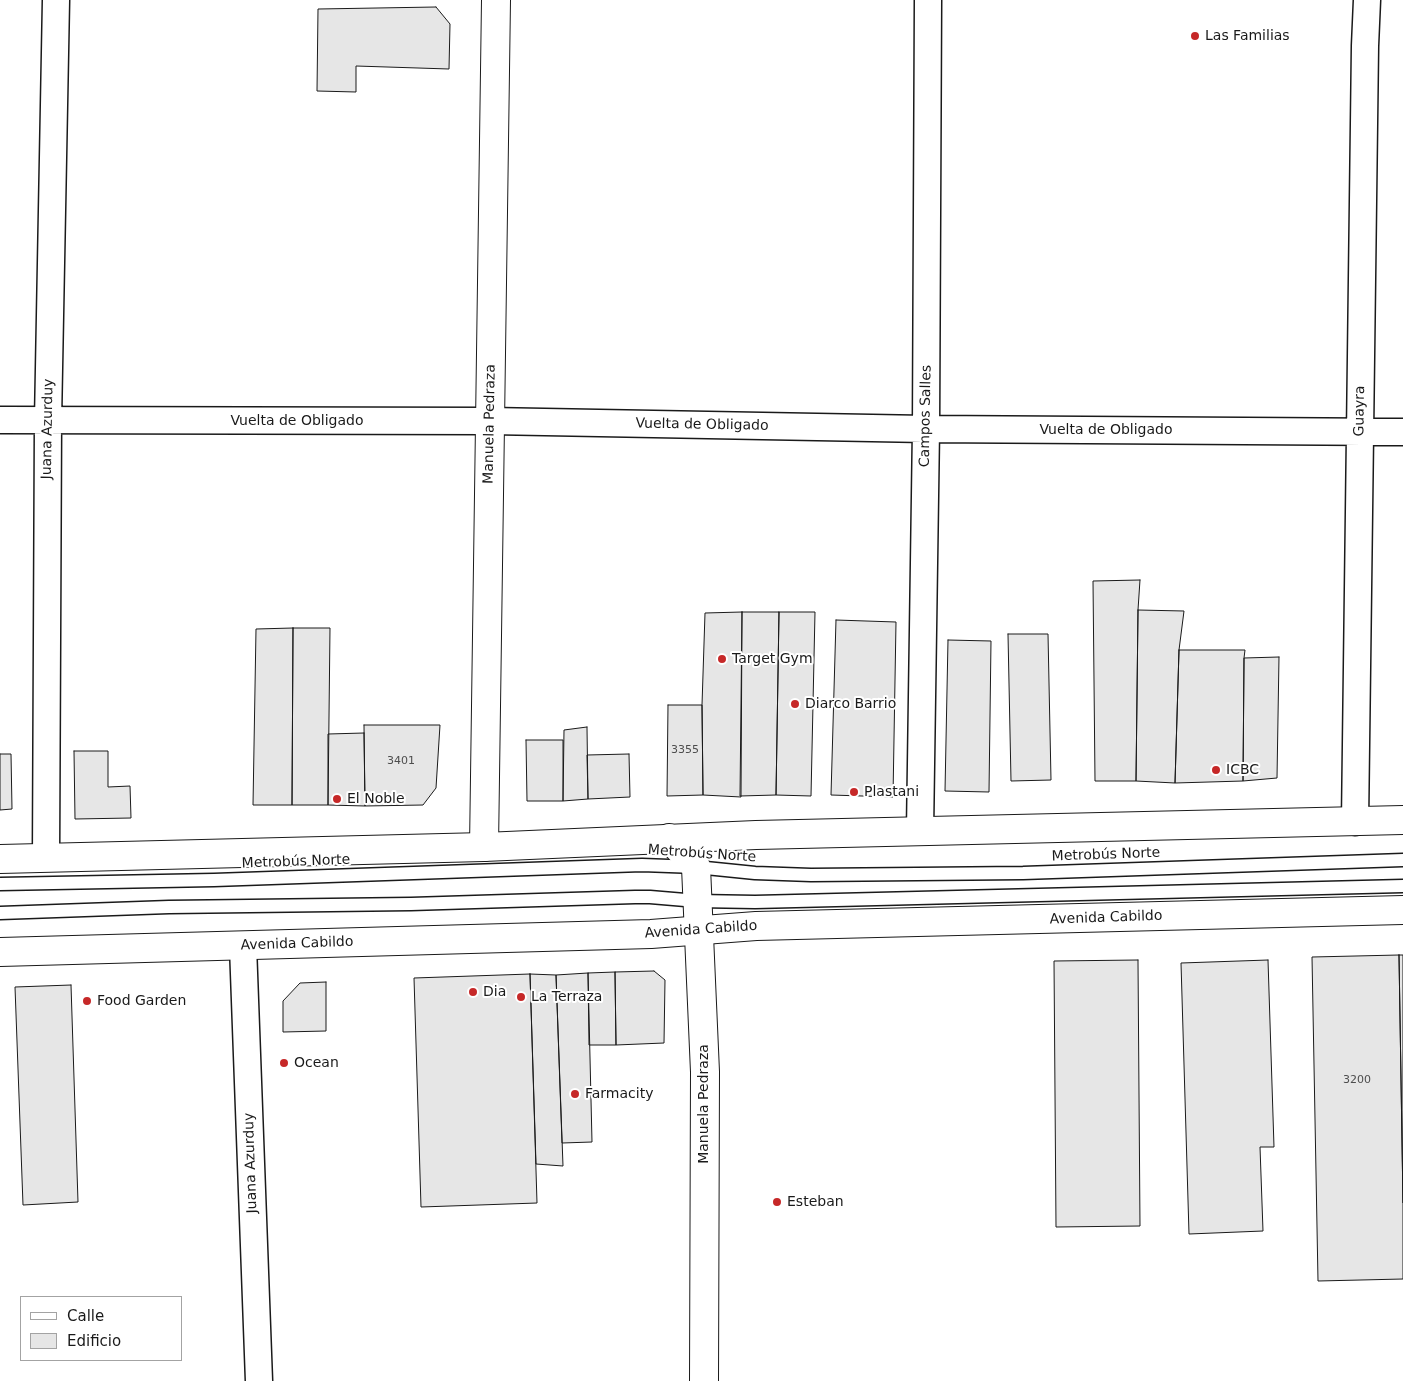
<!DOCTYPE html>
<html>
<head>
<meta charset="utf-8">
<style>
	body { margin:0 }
	#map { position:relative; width:1403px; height:1381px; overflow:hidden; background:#fff; font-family:"DejaVu Sans",sans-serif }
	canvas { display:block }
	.legend { position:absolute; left:20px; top:1296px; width:162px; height:65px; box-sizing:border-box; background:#fff; border:1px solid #a3a3a3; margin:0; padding:6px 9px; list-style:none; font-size:15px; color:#1a1a1a }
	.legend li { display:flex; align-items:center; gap:10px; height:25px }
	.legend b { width:25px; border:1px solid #a3a3a3 }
</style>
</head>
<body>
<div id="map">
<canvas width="1403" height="1381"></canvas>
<ul class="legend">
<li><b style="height:6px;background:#fff"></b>Calle</li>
<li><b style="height:14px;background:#e6e6e6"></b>Edificio</li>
</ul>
</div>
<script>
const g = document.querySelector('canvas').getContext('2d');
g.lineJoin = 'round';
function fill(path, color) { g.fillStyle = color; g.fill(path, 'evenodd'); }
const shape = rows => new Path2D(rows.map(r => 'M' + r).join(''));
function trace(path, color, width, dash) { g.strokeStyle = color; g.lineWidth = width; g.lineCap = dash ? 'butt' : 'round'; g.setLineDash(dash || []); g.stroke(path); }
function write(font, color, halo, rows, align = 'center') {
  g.font = font + ' "DejaVu Sans",sans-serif'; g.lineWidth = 4; g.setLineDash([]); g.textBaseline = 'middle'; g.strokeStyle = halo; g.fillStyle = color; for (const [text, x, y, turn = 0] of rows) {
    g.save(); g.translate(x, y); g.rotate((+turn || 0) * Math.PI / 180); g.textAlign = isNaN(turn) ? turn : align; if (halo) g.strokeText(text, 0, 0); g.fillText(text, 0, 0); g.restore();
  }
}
const building = shape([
	[436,7,450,24,449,69,356,66,356,92,317,91,318,9,436,7],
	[1140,580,1138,610,1136,781,1095,781,1093,581,1140,580],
	[1138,610,1184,611,1179,650,1175,783,1136,781,1138,610],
	[742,612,779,612,776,795,740,796,742,612],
	[742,612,741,797,703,795,702,705,705,613,742,612],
	[779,612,815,612,811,796,776,795,779,612],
	[836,620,896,622,893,797,831,795,836,620],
	[293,628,330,628,328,805,292,805,293,628],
	[293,628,292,805,253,805,256,629,293,628],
	[1008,634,1048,634,1051,780,1011,781,1008,634],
	[948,640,991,641,989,792,945,791,948,640],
	[1179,650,1245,650,1244,658,1243,781,1175,783,1179,650],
	[1279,657,1277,778,1243,781,1244,658,1279,657],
	[668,705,702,705,703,795,667,796,668,705],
	[364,725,440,725,436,788,423,805,365,806,364,725],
	[587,727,588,799,563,801,564,730,587,727],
	[364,733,365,806,328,805,328,734,364,733],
	[526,740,563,740,563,801,527,801,526,740],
	[74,751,108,751,108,787,130,786,131,818,75,819,74,751],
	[0,754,11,754,12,809,0,810,0,754],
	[629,754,630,797,588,799,587,755,629,754],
	[1399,955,1403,955,1403,1203,1399,955],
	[1399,955,1403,1203,1403,1279,1318,1281,1312,957,1399,955],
	[1138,960,1140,1226,1056,1227,1054,961,1138,960],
	[1268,960,1274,1147,1260,1147,1263,1231,1189,1234,1181,963,1268,960],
	[654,971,665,980,664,1043,616,1045,615,972,654,971],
	[615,972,616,1045,589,1045,588,973,615,972],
	[588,973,592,1142,562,1143,556,975,588,973],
	[530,974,556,975,563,1166,536,1164,530,974],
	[530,974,537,1203,421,1207,414,978,530,974],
	[326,982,326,1031,283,1032,283,1001,300,983,326,982],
	[71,985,78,1202,23,1205,15,987,71,985]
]);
const service = shape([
	[0,884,214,880,642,865,696,867,755,873,811,875,1023,873,1403,860],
	[0,913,169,907,411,904,635,897,650,897,697,901,755,902,1403,886]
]);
const minor = shape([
	[0,420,490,421,926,429,1403,432],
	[1355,822,1365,46,1367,0],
	[920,831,926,429,928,0],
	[46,857,48,421,56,0],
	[243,946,259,1381]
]);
const tertiary = shape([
	[669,838,696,867,705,1072,704,1381],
	[484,847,496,0]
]);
const secondary = shape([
	[0,859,484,847,756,835,1403,820],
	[0,952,651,934,756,926,1403,910]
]);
const markers = [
	[1195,36,5,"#c62828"],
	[722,659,5,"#c62828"],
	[795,704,5,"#c62828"],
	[1216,770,5,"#c62828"],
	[854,792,5,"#c62828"],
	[337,799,5,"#c62828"],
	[473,992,5,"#c62828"],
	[521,997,5,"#c62828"],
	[87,1001,5,"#c62828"],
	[284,1063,5,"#c62828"],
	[575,1094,5,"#c62828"],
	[777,1202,5,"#c62828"]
];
const numberNames = [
	["3355",685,750],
	["3401",401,761],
	["3200",1357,1080]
];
const poiNames = [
	["Las Familias",1205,36],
	["Target Gym",732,659],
	["Diarco Barrio",805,704],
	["ICBC",1226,770],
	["Plastani",864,792],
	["El Noble",347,799],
	["Dia",483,992],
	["La Terraza",531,997],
	["Food Garden",97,1001],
	["Ocean",294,1063],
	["Farmacity",585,1094],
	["Esteban",787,1202]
];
const streetNames = [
	["Guayra",1360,411,-89],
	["Campos Salles",926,416,-89],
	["Vuelta de Obligado",297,421],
	["Manuela Pedraza",490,424,-89],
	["Vuelta de Obligado",702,425,1],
	["Juana Azurduy",48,429,-89],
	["Vuelta de Obligado",1106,430],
	["Metrobús Norte",702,854,4],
	["Metrobús Norte",1106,855,-2],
	["Metrobús Norte",296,862,-2],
	["Avenida Cabildo",1106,918,-2],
	["Avenida Cabildo",701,930,-4],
	["Avenida Cabildo",297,944,-2],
	["Manuela Pedraza",704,1104,-90],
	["Juana Azurduy",251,1163,-92]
];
fill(building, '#e6e6e6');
trace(building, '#1a1a1a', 1);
trace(service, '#1a1a1a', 15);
trace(minor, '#1a1a1a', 29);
trace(tertiary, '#1a1a1a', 30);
trace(secondary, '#1a1a1a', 30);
trace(service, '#fff', 12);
trace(minor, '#fff', 26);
trace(tertiary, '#fff', 28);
trace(secondary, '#fff', 28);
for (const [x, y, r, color] of markers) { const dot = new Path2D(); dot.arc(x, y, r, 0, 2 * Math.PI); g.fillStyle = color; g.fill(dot); trace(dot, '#fff', 2); }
write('11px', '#4d4d4d', null, numberNames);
write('14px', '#1a1a1a', '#fff', poiNames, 'left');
write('14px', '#1a1a1a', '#fff', streetNames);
</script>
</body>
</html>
